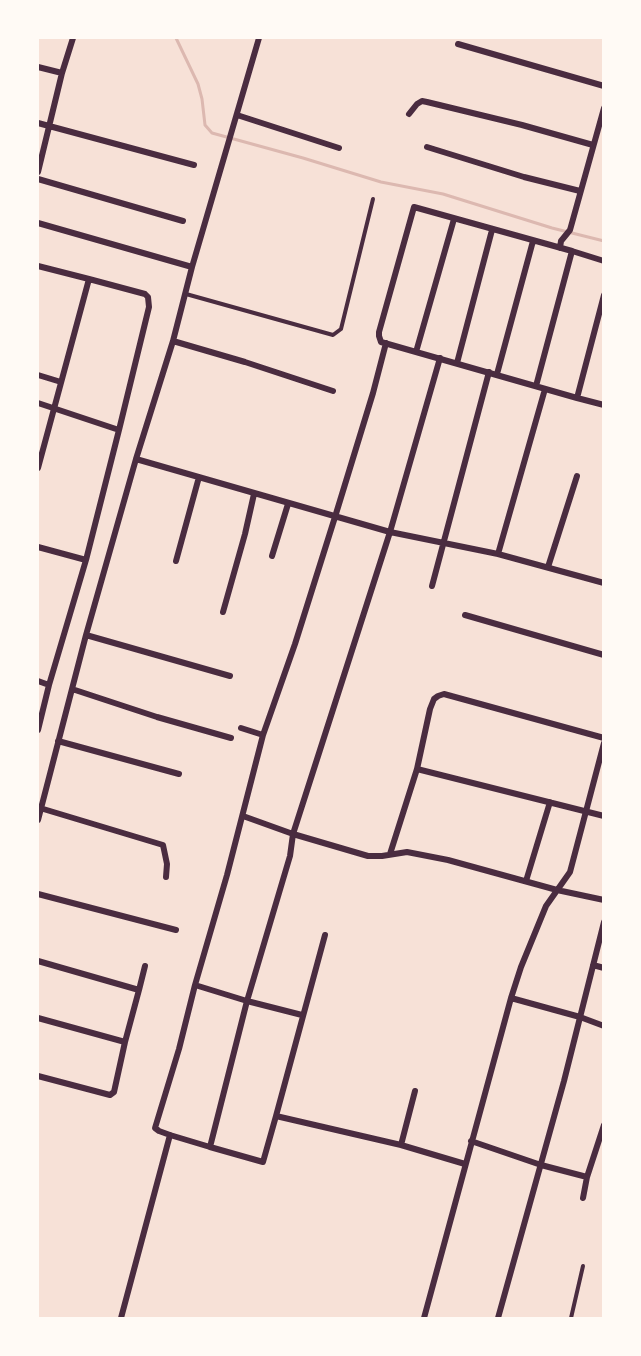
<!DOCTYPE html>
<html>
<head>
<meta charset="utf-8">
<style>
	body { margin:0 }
	#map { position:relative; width:641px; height:1356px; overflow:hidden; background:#f7e1d7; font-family:"Sofia Sans Condensed",sans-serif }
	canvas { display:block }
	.frame { position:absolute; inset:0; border:39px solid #fffaf5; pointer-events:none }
</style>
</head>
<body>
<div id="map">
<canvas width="641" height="1356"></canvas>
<div class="frame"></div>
</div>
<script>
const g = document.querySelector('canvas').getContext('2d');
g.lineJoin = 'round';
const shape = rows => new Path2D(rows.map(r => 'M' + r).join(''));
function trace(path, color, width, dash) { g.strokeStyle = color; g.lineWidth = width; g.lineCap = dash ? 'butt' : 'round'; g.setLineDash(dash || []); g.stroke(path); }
const stream = shape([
	[176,38,198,84,202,99,205,125,212,133,303,158,381,182,443,194,552,228,604,241]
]);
const service = shape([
	[186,294,333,335,341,329,373,199],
	[571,1318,583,1266]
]);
const minor = shape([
	[458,44,604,86],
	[38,67,62,73],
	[409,114,417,104,422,101,427,102,522,125,593,145],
	[237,115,339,148],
	[38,123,194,165],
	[427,147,524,177,580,191],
	[38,172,62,73,73,38],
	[38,179,183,221],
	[38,223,192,267],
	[560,248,561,241,570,230,604,108],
	[572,251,604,261],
	[38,266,89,279,38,468],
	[89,279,145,294,148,297,149,307,119,430],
	[173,341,245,362,333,391],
	[416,352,454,219],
	[457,363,492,230],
	[497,374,533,241],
	[38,375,61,382],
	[536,386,572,251,414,207,379,332,379,336,381,342,577,398,604,405],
	[577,398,604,295],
	[38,403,119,430,86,560,49,685,38,730],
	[136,459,390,532,498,554,604,583],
	[38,547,86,560],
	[498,554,545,389],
	[272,556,288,504],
	[176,561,199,477],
	[548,567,577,476],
	[432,586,489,372],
	[223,612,245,534,254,494],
	[465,615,604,655],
	[86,635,230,676],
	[38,681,49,685],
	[72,689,157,717,231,738],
	[241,728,263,735],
	[58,741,179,774],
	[417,769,604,816],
	[40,808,163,845,167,864,166,877],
	[243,816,293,834,368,856,382,856,407,852,448,860,557,890,604,900],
	[38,820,86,635,136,459,173,341,192,267,259,38],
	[390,854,417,769,430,709,434,699,438,696,444,694,604,738],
	[526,881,550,802],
	[38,894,176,930],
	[38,961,139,990,125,1042],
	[593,965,604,968],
	[195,985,227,875,263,735,295,644,335,517,373,393,386,343],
	[195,985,247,1001,210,1147,170,1135,159,1131,155,1128,179,1049,195,985],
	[139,990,145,966],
	[511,998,580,1017,604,1026],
	[302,1015,247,1001,290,856,293,834,390,532,440,358],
	[38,1018,125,1042,114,1092,110,1095,38,1076],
	[276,1116,325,935],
	[471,1141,541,1165,587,1177],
	[401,1145,415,1091],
	[210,1147,263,1162,276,1116,401,1145,465,1164],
	[583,1198,587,1177,604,1125],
	[121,1318,170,1135],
	[424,1318,511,998,521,967,546,906,570,872,604,743],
	[498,1318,564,1081,604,922]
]);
trace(stream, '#dcb8b0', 3);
trace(service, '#4a2c40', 4);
trace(minor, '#4a2c40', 6);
</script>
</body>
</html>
